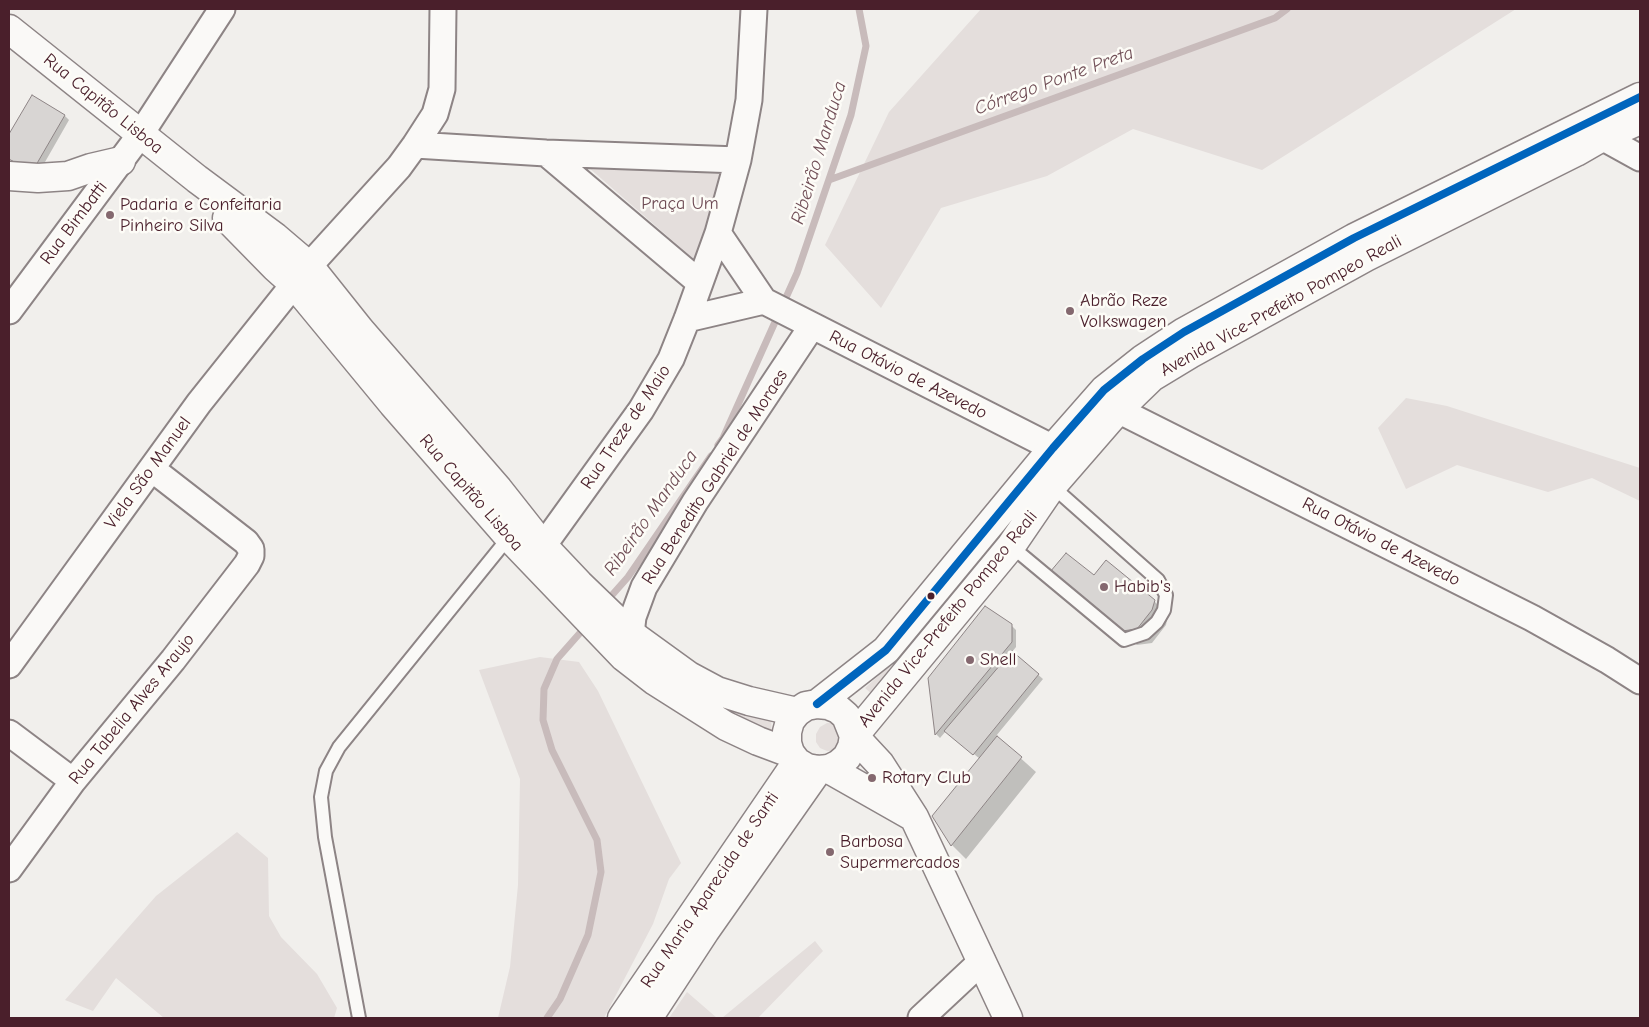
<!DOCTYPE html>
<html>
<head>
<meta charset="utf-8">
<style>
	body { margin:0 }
	#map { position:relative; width:1649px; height:1027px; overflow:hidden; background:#f1efec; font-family:"Comic Neue",sans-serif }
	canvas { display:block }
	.frame { position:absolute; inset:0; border:10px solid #4a1f2b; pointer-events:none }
</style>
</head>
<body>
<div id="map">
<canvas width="1649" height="1027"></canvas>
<div class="frame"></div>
</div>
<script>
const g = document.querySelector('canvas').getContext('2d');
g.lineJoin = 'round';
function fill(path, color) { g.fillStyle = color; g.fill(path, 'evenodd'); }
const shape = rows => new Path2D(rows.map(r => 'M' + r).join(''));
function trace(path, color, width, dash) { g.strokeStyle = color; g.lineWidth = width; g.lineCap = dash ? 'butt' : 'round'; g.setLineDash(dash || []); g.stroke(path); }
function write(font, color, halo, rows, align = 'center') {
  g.font = font + ' "Comic Neue",sans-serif'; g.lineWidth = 5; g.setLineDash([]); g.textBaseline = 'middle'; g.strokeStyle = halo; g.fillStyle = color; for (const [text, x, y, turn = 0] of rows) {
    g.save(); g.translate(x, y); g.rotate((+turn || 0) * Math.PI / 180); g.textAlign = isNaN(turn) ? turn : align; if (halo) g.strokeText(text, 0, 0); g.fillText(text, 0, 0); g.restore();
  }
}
const green = shape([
	[981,9,1516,9,1262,170,1133,129,1047,176,941,208,881,308,825,245,889,112],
	[588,167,724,174,696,261],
	[1406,398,1447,406,1640,468,1640,501,1592,478,1548,492,1457,465,1406,489,1378,428],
	[967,582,874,696,865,688,886,669,959,586],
	[540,657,579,662,598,691,681,863,669,879,653,924,604,1018,498,1018,510,967,518,885,520,779,479,670],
	[713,702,772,711,771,732],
	[827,723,835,723,844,742,834,751,827,751,820,748,816,742,816,734,820,727],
	[237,832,268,858,269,916,281,937,317,974,337,1008,334,1018,164,1018,116,978,93,1011,65,1000,156,896],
	[815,941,823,951,758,1018,722,1018],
	[687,992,717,1018,669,1018]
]);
const shadow = shape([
	[32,97,65,116,69,120,37,176,9,159,9,137],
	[1095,577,1154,601,1168,615,1166,625,1152,643,1137,645,1066,587],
	[1011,625,1016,630,1016,647,1012,652,1043,679,996,736,1036,772,966,859,952,845,934,816,980,759,946,731,940,738,936,734,930,678]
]);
const stream = shape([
	[829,180,1275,18,1287,9],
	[718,445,723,438,797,273,851,115,866,46,859,9],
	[605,603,628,577,711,456],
	[547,1018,560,999,588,935,601,872,597,840,552,750,543,720,544,689,557,659,587,625]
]);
const building = shape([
	[32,95,65,115,32,172,9,159,9,134,32,95],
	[1066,553,1094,575,1106,560,1155,600,1152,610,1137,629,1122,631,1050,572,1066,553],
	[985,606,1012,624,1012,642,935,735,928,678,985,606],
	[1012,651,1039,674,973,755,944,731,1012,651],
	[997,736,1022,757,951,846,932,816,997,736]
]);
const service = shape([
	[1011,546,1124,640,1145,633,1157,622,1164,610,1166,595,1158,580,1052,486],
	[359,1018,325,837,321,797,326,771,339,747,509,537]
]);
const minor = shape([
	[1602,137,1640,158],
	[415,145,546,153,738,160],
	[546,153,700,283],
	[718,233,764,301,1053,448],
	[309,266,399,167,415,145,435,114,442,89,443,9],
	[9,311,140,135,222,9],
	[687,319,764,301],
	[1118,410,1532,618,1607,660,1640,681],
	[543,546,641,410,671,359,687,319,718,233,738,160,749,100,754,9],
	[631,634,633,617,644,587,695,502,812,326],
	[9,665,199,403,294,284],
	[9,733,73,781],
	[9,869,73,781,173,660,247,564,251,556,251,549,246,542,152,469],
	[921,1018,982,961]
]);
const tertiary = shape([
	[9,29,197,179,275,237,309,266,360,330,498,489,543,546,579,584,631,634,689,676,717,691,749,701,797,712],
	[9,176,38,178,68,176,91,168,121,161],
	[227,218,275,267,294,284,393,404,509,537,624,657,655,681,726,726,758,741,790,753]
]);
const secondary = shape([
	[854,736,880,764,914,817,1008,1018],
	[829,769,910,815]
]);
const primary = shape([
	[817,704,886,650,1053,448,1104,390,1143,359,1184,332,1354,238,1640,97],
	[817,704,828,705,838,709,846,716,854,736,852,747,847,757,839,764,829,769,818,770,807,768,797,762,790,753,787,743,787,732,790,721,797,712,806,706,817,704],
	[854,736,1011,546,1052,486,1118,410,1152,377,1190,354,1366,257,1576,152,1602,137,1640,120],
	[622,1018,797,762],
	[648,1018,705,931,818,770]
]);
const bus1 = shape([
	[817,704,886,650,1053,448,1104,390,1143,359,1184,332,1354,238,1640,97]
]);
const markers = [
	[110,215,5,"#84686f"],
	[1070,311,5,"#84686f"],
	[1104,587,5,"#84686f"],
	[931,596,4.5,"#4a1f2b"],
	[970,660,5,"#84686f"],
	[872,778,5,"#84686f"],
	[830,852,5,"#84686f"]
];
const streetNames = [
	["Rua Capitão Lisboa",103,104,39],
	["Rua Bimbatti",74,223,-53],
	["Avenida Vice-Prefeito Pompeo Reali",1281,306,-29],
	["Rua Otávio de Azevedo",908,375,27],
	["Rua Treze de Maio",626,427,-56],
	["Viela São Manuel",148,473,-54],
	["Rua Benedito Gabriel de Moraes",715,477,-57],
	["Rua Capitão Lisboa",471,493,49],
	["Rua Otávio de Azevedo",1381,542,27],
	["Avenida Vice-Prefeito Pompeo Reali",948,619,-51],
	["Rua Tabelia Alves Araujo",132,709,-51],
	["Rua Maria Aparecida de Santi",710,890,-56]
];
const parkNames = [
	["Praça Um",680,204]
];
const poiNames = [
	["Padaria e Confeitaria",120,205],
	["Pinheiro Silva",120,226],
	["Abrão Reze",1080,301],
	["Volkswagen",1080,322],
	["Habib's",1114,587],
	["Shell",980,660],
	["Rotary Club",882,778],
	["Barbosa",840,842],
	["Supermercados",840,863]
];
const waterNames = [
	["Córrego Ponte Preta",1054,81,-20],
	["Ribeirão Manduca",819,153,-73],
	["Ribeirão Manduca",651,513,-55]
];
fill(green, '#e4dedc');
fill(shadow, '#0003');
trace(stream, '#c8bbbb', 7);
fill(building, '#d8d5d3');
trace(building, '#8d8485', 1);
trace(service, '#8d8485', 16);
trace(minor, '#8d8485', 29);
trace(tertiary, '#8d8485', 31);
trace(secondary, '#8d8485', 31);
trace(primary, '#8d8485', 31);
trace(service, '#faf9f7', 12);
trace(minor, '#faf9f7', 25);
trace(tertiary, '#faf9f7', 28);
trace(secondary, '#faf9f7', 28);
trace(primary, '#faf9f7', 28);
trace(bus1, '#0065bd', 8);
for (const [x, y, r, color] of markers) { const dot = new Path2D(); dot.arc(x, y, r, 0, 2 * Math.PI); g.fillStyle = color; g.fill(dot); trace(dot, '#fdfcf7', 2); }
write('18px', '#4a1f2b', '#fdfcf7', streetNames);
write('18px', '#6e4b54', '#fdfcf7', parkNames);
write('18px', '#4a1f2b', '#fdfcf7', poiNames, 'left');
write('italic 19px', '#704e56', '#fdfcf7', waterNames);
</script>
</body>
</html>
